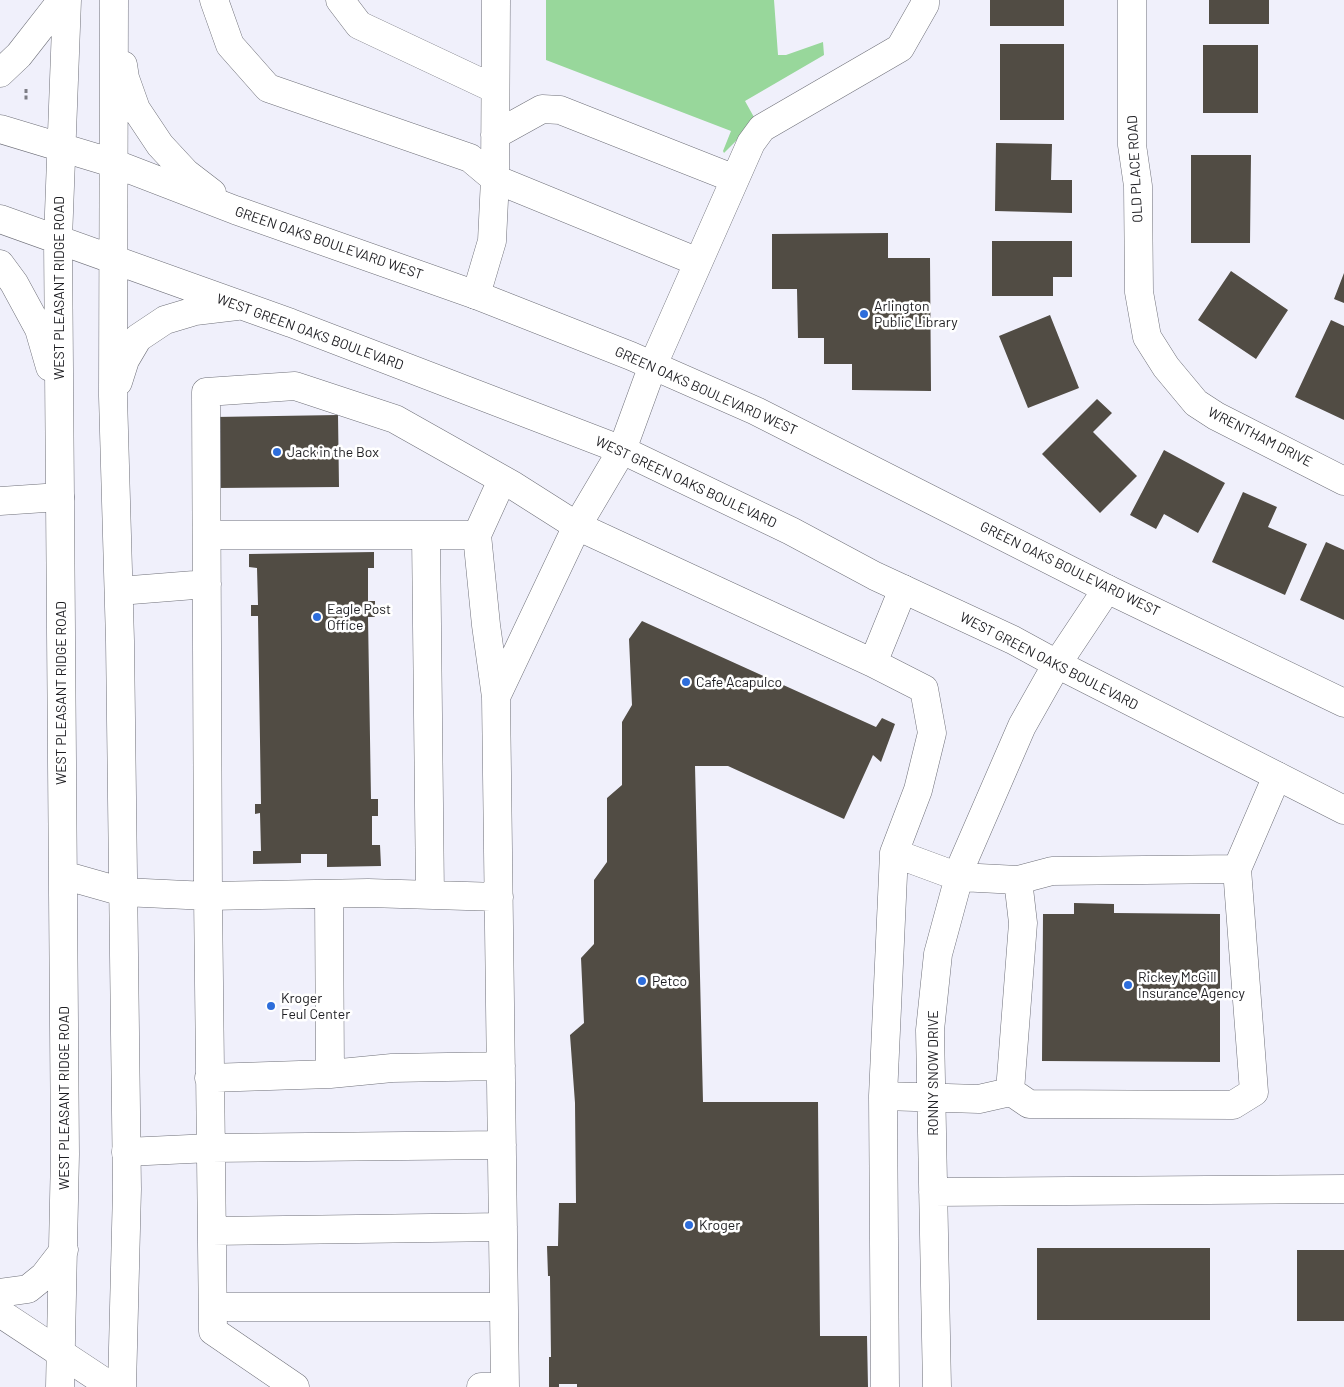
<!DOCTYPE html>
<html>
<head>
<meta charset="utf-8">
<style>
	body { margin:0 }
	canvas { display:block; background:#f0f0fb }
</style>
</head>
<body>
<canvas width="1344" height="1387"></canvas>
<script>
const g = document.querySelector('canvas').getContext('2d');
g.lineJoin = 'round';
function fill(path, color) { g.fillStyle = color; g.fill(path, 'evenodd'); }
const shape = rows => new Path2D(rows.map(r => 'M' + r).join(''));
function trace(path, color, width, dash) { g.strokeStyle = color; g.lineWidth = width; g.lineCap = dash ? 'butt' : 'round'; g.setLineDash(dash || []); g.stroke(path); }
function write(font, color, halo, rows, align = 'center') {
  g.font = font + ' Barlow,sans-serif'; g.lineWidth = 5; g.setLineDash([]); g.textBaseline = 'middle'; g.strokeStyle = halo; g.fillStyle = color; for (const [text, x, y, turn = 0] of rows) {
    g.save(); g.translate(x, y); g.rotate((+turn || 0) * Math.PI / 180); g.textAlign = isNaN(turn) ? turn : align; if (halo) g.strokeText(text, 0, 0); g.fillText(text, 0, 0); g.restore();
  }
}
const green = shape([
	[546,0,774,0,778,55,786,55,823,42,824,55,745,101,755,119,753,124,724,153,723,151,731,131,546,60]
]);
const building = shape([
	[990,0,1064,0,1064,26,990,26],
	[1209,0,1269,0,1269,24,1209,24],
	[1000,44,1064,44,1064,120,1000,120],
	[1203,45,1258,45,1258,113,1203,113],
	[996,143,1052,144,1051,180,1072,180,1072,213,995,211],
	[1191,155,1251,155,1250,243,1191,243],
	[888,233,888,258,930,258,931,391,852,390,852,364,824,364,824,338,798,338,797,289,772,289,772,234],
	[992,241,1072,241,1072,277,1053,277,1053,296,992,296],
	[1231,271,1288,310,1256,359,1198,320],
	[1344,273,1344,303,1334,299],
	[1050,315,1079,388,1028,408,999,336],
	[1331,320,1344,326,1344,420,1295,397],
	[1097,399,1112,413,1093,432,1137,476,1100,513,1042,454],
	[338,415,339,487,216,488,215,417],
	[1164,450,1225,483,1198,533,1164,514,1156,529,1130,515],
	[1243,492,1277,507,1268,527,1307,544,1285,595,1212,562],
	[1326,542,1344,550,1344,620,1300,600],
	[374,552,374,568,368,568,368,601,375,601,375,617,368,617,371,799,378,799,378,816,372,816,372,845,380,845,381,866,327,867,327,854,301,854,301,863,253,864,253,851,261,851,260,813,255,814,255,804,261,804,258,616,251,616,251,605,258,605,257,568,249,567,249,554],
	[642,621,876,727,882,718,895,724,881,762,873,755,844,819,728,766,695,766,703,1102,818,1102,820,1336,867,1336,868,1387,577,1387,577,1384,559,1384,559,1387,549,1387,549,1357,551,1357,550,1276,548,1276,547,1246,558,1246,559,1203,576,1203,575,1103,570,1035,584,1023,581,958,594,944,594,880,607,862,607,798,622,785,622,722,632,705,629,639],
	[1074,903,1114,904,1114,913,1220,914,1220,1062,1042,1061,1043,914,1074,914],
	[1037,1248,1210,1248,1210,1320,1037,1320],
	[1297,1250,1344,1250,1344,1321,1297,1321]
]);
const path = shape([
	[26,89,26,101]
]);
const minor = shape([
	[214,0,230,45,268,88,470,158,495,179,698,262],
	[340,0,359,25,495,89],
	[1132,0,1132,145,1138,186,1139,292,1147,337,1166,367,1196,403,1216,416,1344,481],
	[495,135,542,109,560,110,735,179],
	[476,295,492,241,495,179,496,0],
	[653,365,751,143,762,128,900,48,925,4,925,0],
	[0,501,60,497],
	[207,535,477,535,502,480],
	[426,535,430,895],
	[477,535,486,625,496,697],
	[119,591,207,584],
	[873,663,903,589],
	[894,853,959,877,1018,880,1052,871,1237,869,1277,776],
	[1018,880,1023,923,1010,1091,1029,1104,1233,1105,1254,1092,1237,869],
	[123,892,208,896,368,893,499,897],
	[330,1074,392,1068,501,1066],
	[209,1078,330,1074,329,894],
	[883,1096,979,1099,1010,1092],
	[126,1152,211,1148,502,1145],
	[933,1192,1344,1189],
	[212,1231,503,1227],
	[213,1307,504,1307],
	[0,1313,112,1387],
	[295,1387,213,1331,208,896,206,392,295,386,395,419,514,486,577,526,622,450],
	[481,1387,505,1387],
	[505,1387,496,697,577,526,873,663,924,689,932,733,918,790,894,853,883,1096,885,1387],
	[937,1387,930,1030,938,954,963,862,1022,726,1057,664,1107,589]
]);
const major = shape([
	[114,0,113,396,120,641,127,1189,122,1387],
	[123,65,125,78,136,109,160,145,186,173,212,193],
	[0,73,19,55,62,0],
	[0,129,113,163,235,210,476,295,631,356,756,411,1107,589,1344,703],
	[0,219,291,323,622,450,791,531,875,576,1013,640,1057,664,1344,810],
	[0,264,14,283,39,329,50,367],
	[118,382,125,360,138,338,165,320,195,311,237,306],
	[622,450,653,365],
	[63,875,123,892],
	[0,1293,28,1289,44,1276,64,1250],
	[60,1387,65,1154,58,239,67,0]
]);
const markers = [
	[864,314,5,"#2d6ddb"],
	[277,452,5,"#2d6ddb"],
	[317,617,5,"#2d6ddb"],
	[686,682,5,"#2d6ddb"],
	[642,981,5,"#2d6ddb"],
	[1128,985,5,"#2d6ddb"],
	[271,1006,5,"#2d6ddb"],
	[689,1225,5,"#2d6ddb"]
];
const streetNames = [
	["OLD PLACE ROAD",1135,169,-93],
	["GREEN OAKS BOULEVARD WEST",329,243,19],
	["WEST PLEASANT RIDGE ROAD",59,288,-90],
	["WEST GREEN OAKS BOULEVARD",310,332,20],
	["GREEN OAKS BOULEVARD WEST",706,391,24],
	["WRENTHAM DRIVE",1260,437,27],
	["WEST GREEN OAKS BOULEVARD",686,482,25],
	["GREEN OAKS BOULEVARD WEST",1070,569,26],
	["WEST GREEN OAKS BOULEVARD",1049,661,27],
	["WEST PLEASANT RIDGE ROAD",61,693,-90],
	["RONNY SNOW DRIVE",933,1073,-90],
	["WEST PLEASANT RIDGE ROAD",64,1098,-90]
];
const poiNames = [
	["Arlington",874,306],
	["Public Library",874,322],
	["Jack in the Box",287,452],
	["Eagle Post",327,609],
	["Office",327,625],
	["Cafe Acapulco",696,682],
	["Rickey McGill",1138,977],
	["Insurance Agency",1138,993],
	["Petco",652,981],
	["Kroger",281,998],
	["Feul Center",281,1014],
	["Kroger",699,1225]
];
fill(green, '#98d79b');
fill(building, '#514c44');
trace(minor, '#6f7079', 29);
trace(major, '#6f7079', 29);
trace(path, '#7d7d85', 3, [4, 2.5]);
trace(minor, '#fff', 28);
trace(major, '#fff', 28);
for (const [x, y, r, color] of markers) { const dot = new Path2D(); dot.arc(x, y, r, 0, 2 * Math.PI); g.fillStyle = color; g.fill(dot); trace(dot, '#fff', 2); }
write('14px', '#1d1d21', '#fff', streetNames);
write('14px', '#1d1d21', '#fff', poiNames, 'left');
</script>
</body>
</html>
